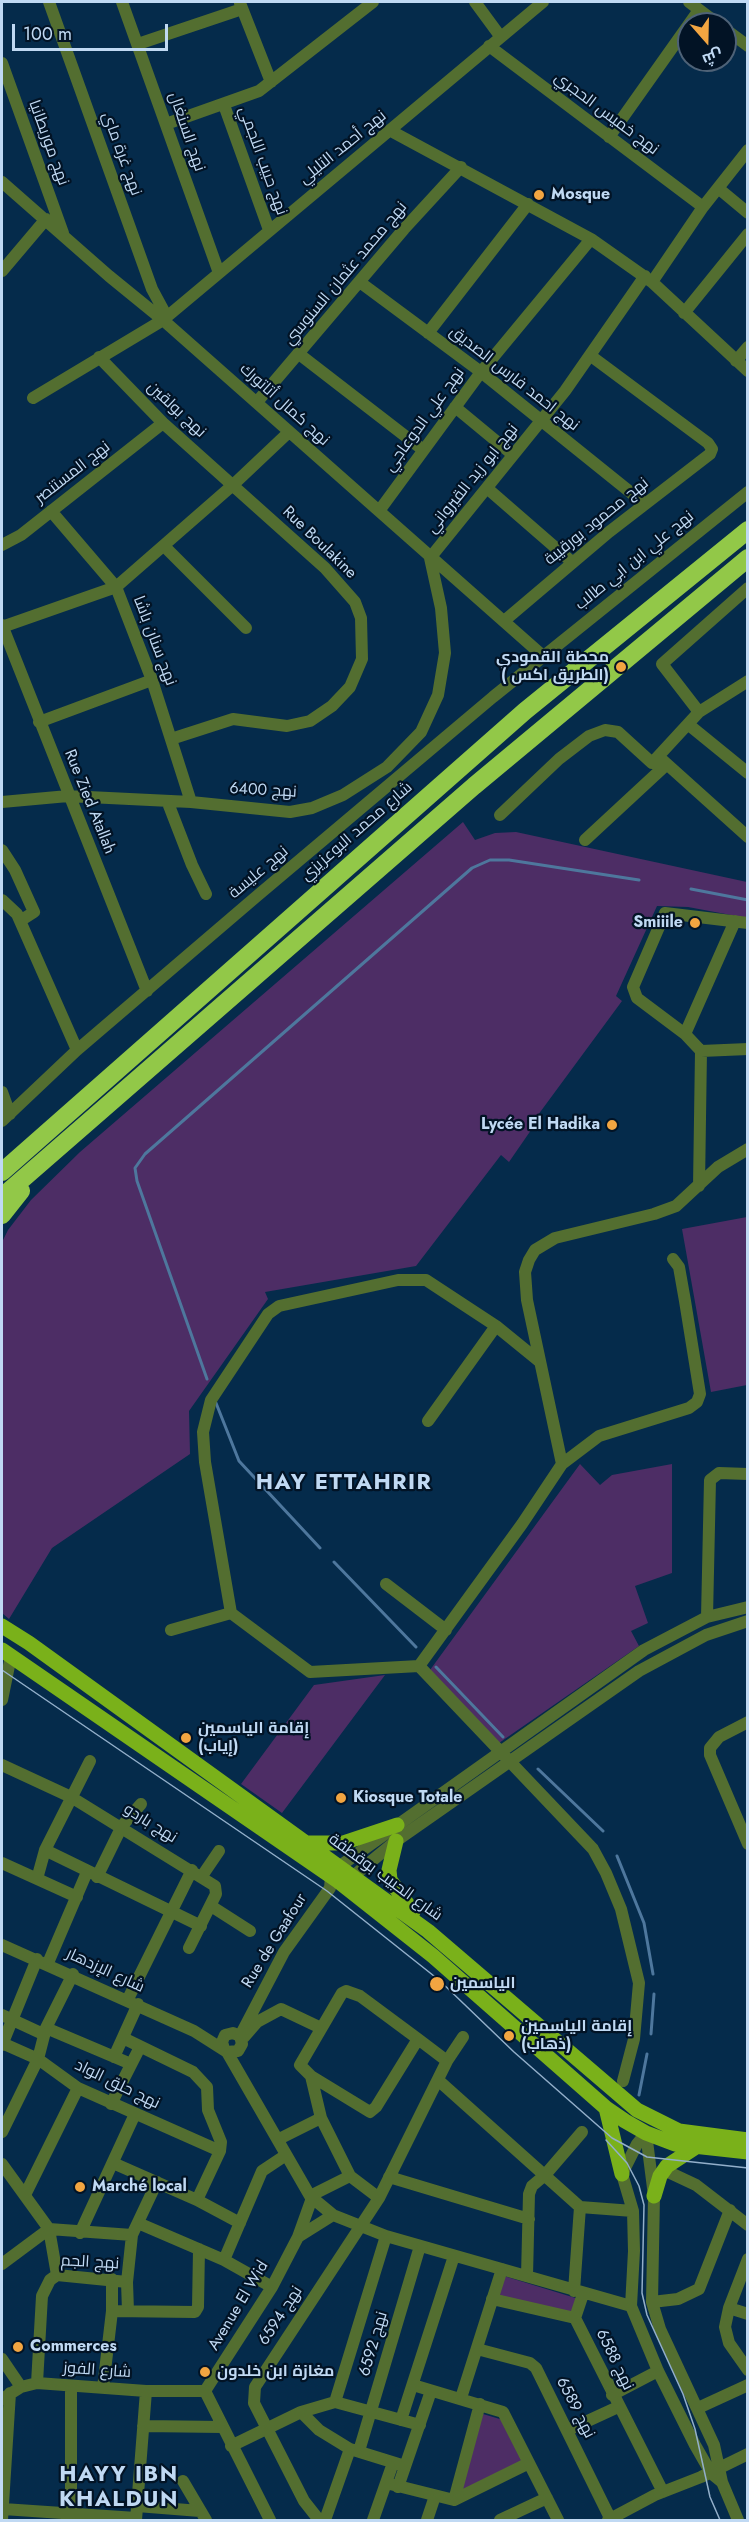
<!DOCTYPE html>
<html>
<head>
<meta charset="utf-8">
<style>
	body { margin:0 }
	#map { position:relative; width:749px; height:2522px; overflow:hidden; background:#052b4b; font-family:Jost,Cairo,sans-serif }
	canvas { display:block }
	.frame { position:absolute; inset:0; border:3px solid #c0d9f3; pointer-events:none }
	.north { position:absolute; left:677px; top:12px; width:60px; height:60px; box-sizing:border-box; background:#021325; border:2px solid #4e6277; border-radius:50%; rotate:160deg; font-size:16px; font-weight:700; line-height:24px; text-align:center; color:#c0d9f3 }
	.north::after { content:''; display:block; margin:auto; width:21px; height:27px; background:#f2a541; clip-path:polygon(50% 0,100% 100%,50% 72%,0 100%) }
	.scale { position:absolute; left:12px; top:24px; width:156px; height:27px; box-sizing:border-box; border:3px solid #c0d9f3; border-top:0; padding-left:8px; font-size:18px; line-height:21px; white-space:nowrap; color:#c0d9f3; -webkit-text-stroke:4px #021325; paint-order:stroke }
</style>
</head>
<body>
<div id="map">
<canvas width="749" height="2522"></canvas>
<div class="frame"></div>
<div class="north">ش</div>
<div class="scale">100 m</div>
</div>
<script>
const g = document.querySelector('canvas').getContext('2d');
g.lineJoin = 'round';
function fill(path, color) { g.fillStyle = color; g.fill(path, 'evenodd'); }
const shape = rows => new Path2D(rows.map(r => 'M' + r).join(''));
function trace(path, color, width, dash) { g.strokeStyle = color; g.lineWidth = width; g.lineCap = dash ? 'butt' : 'round'; g.setLineDash(dash || []); g.stroke(path); }
function write(font, color, halo, rows, align = 'center') {
  g.font = font + ' Jost,Cairo,sans-serif'; g.lineWidth = 4.5; g.setLineDash([]); g.textBaseline = 'middle'; g.strokeStyle = halo; g.fillStyle = color; for (const [text, x, y, turn = 0] of rows) {
    g.save(); g.translate(x, y); g.rotate((+turn || 0) * Math.PI / 180); g.textAlign = isNaN(turn) ? turn : align; if (halo) g.strokeText(text, 0, 0); g.fillText(text, 0, 0); g.restore();
  }
}
const green = shape([
	[463,822,475,840,495,833,516,832,747,882,747,918,688,907,657,906,616,996,622,1001,538,1115,538,1120,509,1162,501,1155,416,1266,265,1292,268,1299,189,1411,190,1454,52,1548,9,1619,2,1613,2,1242,8,1230,31,1200,80,1152],
	[747,1217,747,1385,711,1392,682,1229],
	[580,1464,600,1485,612,1475,672,1464,672,1573,635,1586,648,1623,631,1631,639,1646,499,1743,430,1670],
	[385,1675,282,1813,241,1784,314,1685],
	[504,2276,582,2300,576,2322,497,2301],
	[483,2414,503,2420,524,2464,456,2497]
]);
const stream = shape([
	[691,889,748,900],
	[207,1379,137,1181,135,1168,145,1154,472,868,490,860,509,860,639,880],
	[216,1403,239,1461,320,1548],
	[334,1562,416,1647],
	[436,1667,503,1737],
	[538,1769,603,1831],
	[617,1856,644,1923,653,1974],
	[651,2034,654,1994],
	[639,2095,647,2054]
]);
const minor = shape([
	[49,2,152,289,166,315],
	[122,2,219,273],
	[475,2,500,36],
	[689,2,718,24],
	[240,3,271,82],
	[725,29,748,46],
	[138,44,242,9],
	[489,46,703,207],
	[2,63,63,233],
	[224,105,269,230],
	[166,124,259,91,373,2],
	[391,131,591,239,652,282,748,371],
	[609,137,699,10],
	[2,182,109,276,163,320,543,656],
	[718,188,748,213],
	[2,271,46,219],
	[652,282,703,207,748,150],
	[361,283,481,372,645,504],
	[684,313,748,234],
	[428,333,528,204],
	[299,354,422,449],
	[99,357,163,423,325,568,355,602,361,618,362,659,350,687,332,706,310,721,287,726,233,719,171,739],
	[736,361,748,347],
	[33,398,163,320,543,2],
	[257,402,404,229,461,167],
	[455,407,513,455],
	[488,489,572,562],
	[51,511,116,587,152,680,191,802],
	[379,511,481,372,591,239],
	[2,545,21,535,163,423],
	[164,546,246,628],
	[504,621,609,532,710,454,712,449,708,443,591,356],
	[2,625,147,991],
	[2,627,116,587,234,484,289,432],
	[699,712,662,664,748,588],
	[39,722,152,680],
	[689,725,748,773],
	[659,757,748,837],
	[2,802,68,796,191,802,290,812,312,808,343,795,387,767,421,732,438,695,445,653,441,608,430,558,565,391,645,276],
	[168,803,192,865,206,894],
	[500,815,559,759,589,736,605,730,618,732,652,763,699,712,748,681],
	[585,840,667,764],
	[2,850,15,870,34,912,20,921],
	[2,900,17,914,77,1050],
	[685,1034,735,921],
	[701,1051,748,1049],
	[2,1092,10,1114],
	[2,1121,77,1050,257,896,493,697,748,492],
	[699,1186,701,1051,685,1034,637,998,633,987,665,913,748,923],
	[428,1421,496,1326],
	[562,1464,527,1300,525,1272,529,1260,535,1250,555,1238,654,1214,676,1206,718,1167,748,1149],
	[386,1584,446,1630],
	[707,1617,710,1480,719,1473,748,1474],
	[171,1630,231,1613],
	[419,1666,310,1672,231,1613,205,1462,203,1432,211,1400,268,1314,279,1306,398,1280,426,1280,496,1326,539,1361],
	[419,1666,522,1524,562,1464,599,1436,689,1408,697,1402,700,1394,685,1301,679,1267,673,1259],
	[419,1666,593,1849,606,1873,621,1909,639,1983,634,2039,623,2081],
	[2,1700,11,1656],
	[748,1722,719,1737,710,1748,710,1755,748,1844],
	[2,1765,71,1797,215,1886,216,1894,189,1948],
	[45,1850,201,1926],
	[2,1863,77,1897],
	[202,1876,219,1851],
	[97,1877,122,1826,141,1804],
	[37,1879,45,1850,90,1761],
	[346,1882,396,1841,639,1671,706,1635,748,1621],
	[330,1888,331,1876,340,1866,644,1650,707,1617,748,1607],
	[211,1906,250,1931],
	[2,1945,194,2031,227,2052,238,2051,242,2044,240,2036,233,2033,225,2035,222,2042,224,2049],
	[48,1963,87,1872],
	[128,1999,192,1870],
	[2,2015,43,2034],
	[46,2028,131,2064],
	[240,2036,284,1952,330,1888],
	[244,2037,257,2022,281,2009,321,2028],
	[123,2038,193,2072,207,2087,208,2110,221,2142,220,2151,197,2200],
	[418,2039,376,2107,370,2112,311,2076,300,2065,342,1993,346,1991,360,1996,418,2039,447,2061],
	[2,2043,38,2059,78,2088,220,2151],
	[2,2045,37,1959],
	[227,2052,310,2196,333,2215,386,2236,631,2306],
	[114,2057,138,2004],
	[311,2076,321,2118,350,2176,379,2198],
	[438,2080,580,2207,633,2211],
	[111,2104,140,2047],
	[2,2132,38,2059,46,2028,73,1974],
	[646,2133,654,2196,652,2302,660,2329,714,2445,722,2482,738,2520],
	[646,2133,637,2144,622,2174,633,2211,634,2251,631,2306,658,2371,695,2445,711,2473,722,2482],
	[279,2139,321,2118],
	[113,2163,197,2200,240,2223],
	[2,2164,49,2229,57,2275],
	[664,2170,696,2185,748,2225],
	[389,2177,529,2219],
	[25,2195,78,2088],
	[310,2196,350,2176],
	[138,2223,224,2260,272,2287],
	[80,2233,135,2114],
	[298,2237,333,2215],
	[748,2259,729,2308,725,2327,729,2343,748,2370],
	[224,2260,262,2171,286,2155],
	[2,2264,49,2229,132,2235,157,2182],
	[527,2276,529,2194,532,2186,545,2175,582,2132],
	[574,2291,580,2207],
	[492,2299,575,2318],
	[652,2302,678,2299,699,2289,730,2210],
	[729,2308,748,2314],
	[112,2311,195,2312,198,2307,199,2249],
	[128,2311,127,2282,132,2235],
	[575,2318,663,2492],
	[575,2318,583,2294],
	[477,2349,530,2363,536,2368,611,2520],
	[2,2359,21,2387],
	[37,2383,42,2296,50,2280,57,2275,127,2282],
	[413,2385,503,2412,558,2520],
	[103,2388,112,2311,112,2279],
	[612,2395,658,2371],
	[461,2398,502,2269],
	[2,2399,21,2387,37,2383,146,2391,205,2391],
	[335,2402,386,2236],
	[698,2408,748,2385],
	[301,2412,319,2430,350,2449,405,2466],
	[401,2420,454,2256],
	[143,2426,222,2427],
	[568,2430,618,2407],
	[231,2446,301,2412,335,2402,420,2425],
	[359,2451,420,2246],
	[183,2481,206,2520],
	[386,2483,454,2500,529,2463],
	[398,2487,431,2391],
	[454,2500,480,2404],
	[137,2506,200,2511],
	[3,2509,136,2518],
	[71,2514,71,2386],
	[2,2520,10,2393],
	[136,2520,146,2391],
	[270,2520,205,2391,272,2287,298,2237,312,2198],
	[319,2520,304,2501,254,2403,255,2387,379,2198,447,2061,463,2037],
	[325,2520,350,2449],
	[373,2520,393,2463],
	[427,2520,435,2496],
	[500,2520,547,2498],
	[608,2520,655,2495,701,2477,748,2454]
]);
const major = shape([
	[2,1626,29,1643,428,1931,637,2110,679,2131,748,2140],
	[2,1650,338,1881,433,1956,606,2108,625,2121,646,2133,675,2144,748,2152],
	[396,1841,389,1870,390,1880,413,1912],
	[307,1843,343,1843,397,1825],
	[606,2108,622,2174],
	[654,2196,660,2176,667,2166,696,2147]
]);
const highway = shape([
	[2,1172,525,711,748,530],
	[2,1197,474,786,748,558],
	[2,1215,21,1191]
]);
const tram = shape([
	[2,1670,327,1891,439,1980,514,2052,612,2138,647,2157,748,2168],
	[606,2140,627,2163,639,2186,644,2205,642,2293,647,2315,683,2394,695,2429,710,2497,720,2520]
]);
const markers = [
	[539,195,6,"#f2a541"],
	[621,667,6,"#f2a541"],
	[695,923,6,"#f2a541"],
	[612,1125,6,"#f2a541"],
	[186,1738,6,"#f2a541"],
	[341,1798,6,"#f2a541"],
	[437,1984,8,"#f2a541"],
	[509,2036,6,"#f2a541"],
	[80,2187,6,"#f2a541"],
	[18,2347,6,"#f2a541"],
	[205,2372,6,"#f2a541"]
];
const streetNames = [
	["نهج خميس الحجري",606,114,37],
	["نهج السنغال",186,132,71],
	["نهج موريطانيا",48,143,70],
	["نهج أحمد التليلي",343,148,-39],
	["نهج غرة ماي",121,154,70],
	["نهج حبيب اللجمي",262,161,70],
	["نهج محمد عثمان السنوسي",346,274,-50],
	["نهج احمد فارس الصديق",514,379,38],
	["نهج كمال أتاتورك",284,405,42],
	["نهج بولقين",176,410,43],
	["نهج علي الدوعاجي",425,420,-54],
	["نهج المستنصر",73,473,-38],
	["نهج ابو زيد القيرواني",473,479,-51],
	["نهج محمود بورقيبة",597,522,-39],
	["Rue Boulakine",319,543,44],
	["نهج علي ابن ابي طالب",635,561,-39],
	["نهج سنان باشا",154,641,69],
	["نهج 6400",263,791,3],
	["Rue Zied Atallah",89,802,68],
	["شارع محمد البوعزيزي",357,832,-41],
	["نهج عليسة",259,873,-40],
	["نهج باردو",150,1824,32],
	["شارع الحبيب بوقطفة",385,1878,36],
	["Rue de Gaafour",275,1941,-58],
	["شارع الإزدهار",105,1971,25],
	["نهج حلق الواد",117,2085,26],
	["نهج الجم",90,2263,3],
	["Avenue El Wid",239,2306,-59],
	["نهج 6594",281,2316,-57],
	["نهج 6592",374,2344,-74],
	["نهج 6588",614,2360,64],
	["شارع الفوز",97,2371,4],
	["نهج 6589",575,2408,63]
];
const poiNames = [
	["Mosque",551,195],
	["محطة القمودي",609,658,"right"],
	["( الطريق اكس)",609,676,"right"],
	["Smiiile",683,923,"right"],
	["Lycée El Hadika",600,1125,"right"],
	["إقامة الياسمين",198,1729],
	["(إياب)",198,1747],
	["Kiosque Totale",353,1798],
	["الياسمين",450,1984],
	["إقامة الياسمين",521,2027],
	["(ذهاب)",521,2045],
	["Marché local",92,2187],
	["Commerces",30,2347],
	["مغازة ابن خلدون",217,2372]
];
const districtNames = [
	["HAY ETTAHRIR",344,1484],
	["HAYY IBN",119,2476],
	["KHALDUN",119,2501]
];
fill(green, '#4d2d65');
trace(stream, '#4e779d', 3);
trace(minor, '#536e30', 12);
trace(major, '#7ab11a', 15);
trace(highway, '#92c848', 18);
trace(tram, '#93afca', 1.5);
for (const [x, y, r, color] of markers) { const dot = new Path2D(); dot.arc(x, y, r, 0, 2 * Math.PI); g.fillStyle = color; g.fill(dot); trace(dot, '#021325', 2); }
write('16px', '#c0d9f3', '#021325', streetNames);
write('bold 16px', '#c0d9f3', '#021325', poiNames, 'left');
g.letterSpacing = '1.5px';
write('bold 22px', '#c0d9f3', '#021325', districtNames);
g.letterSpacing = '0px';
</script>
</body>
</html>
